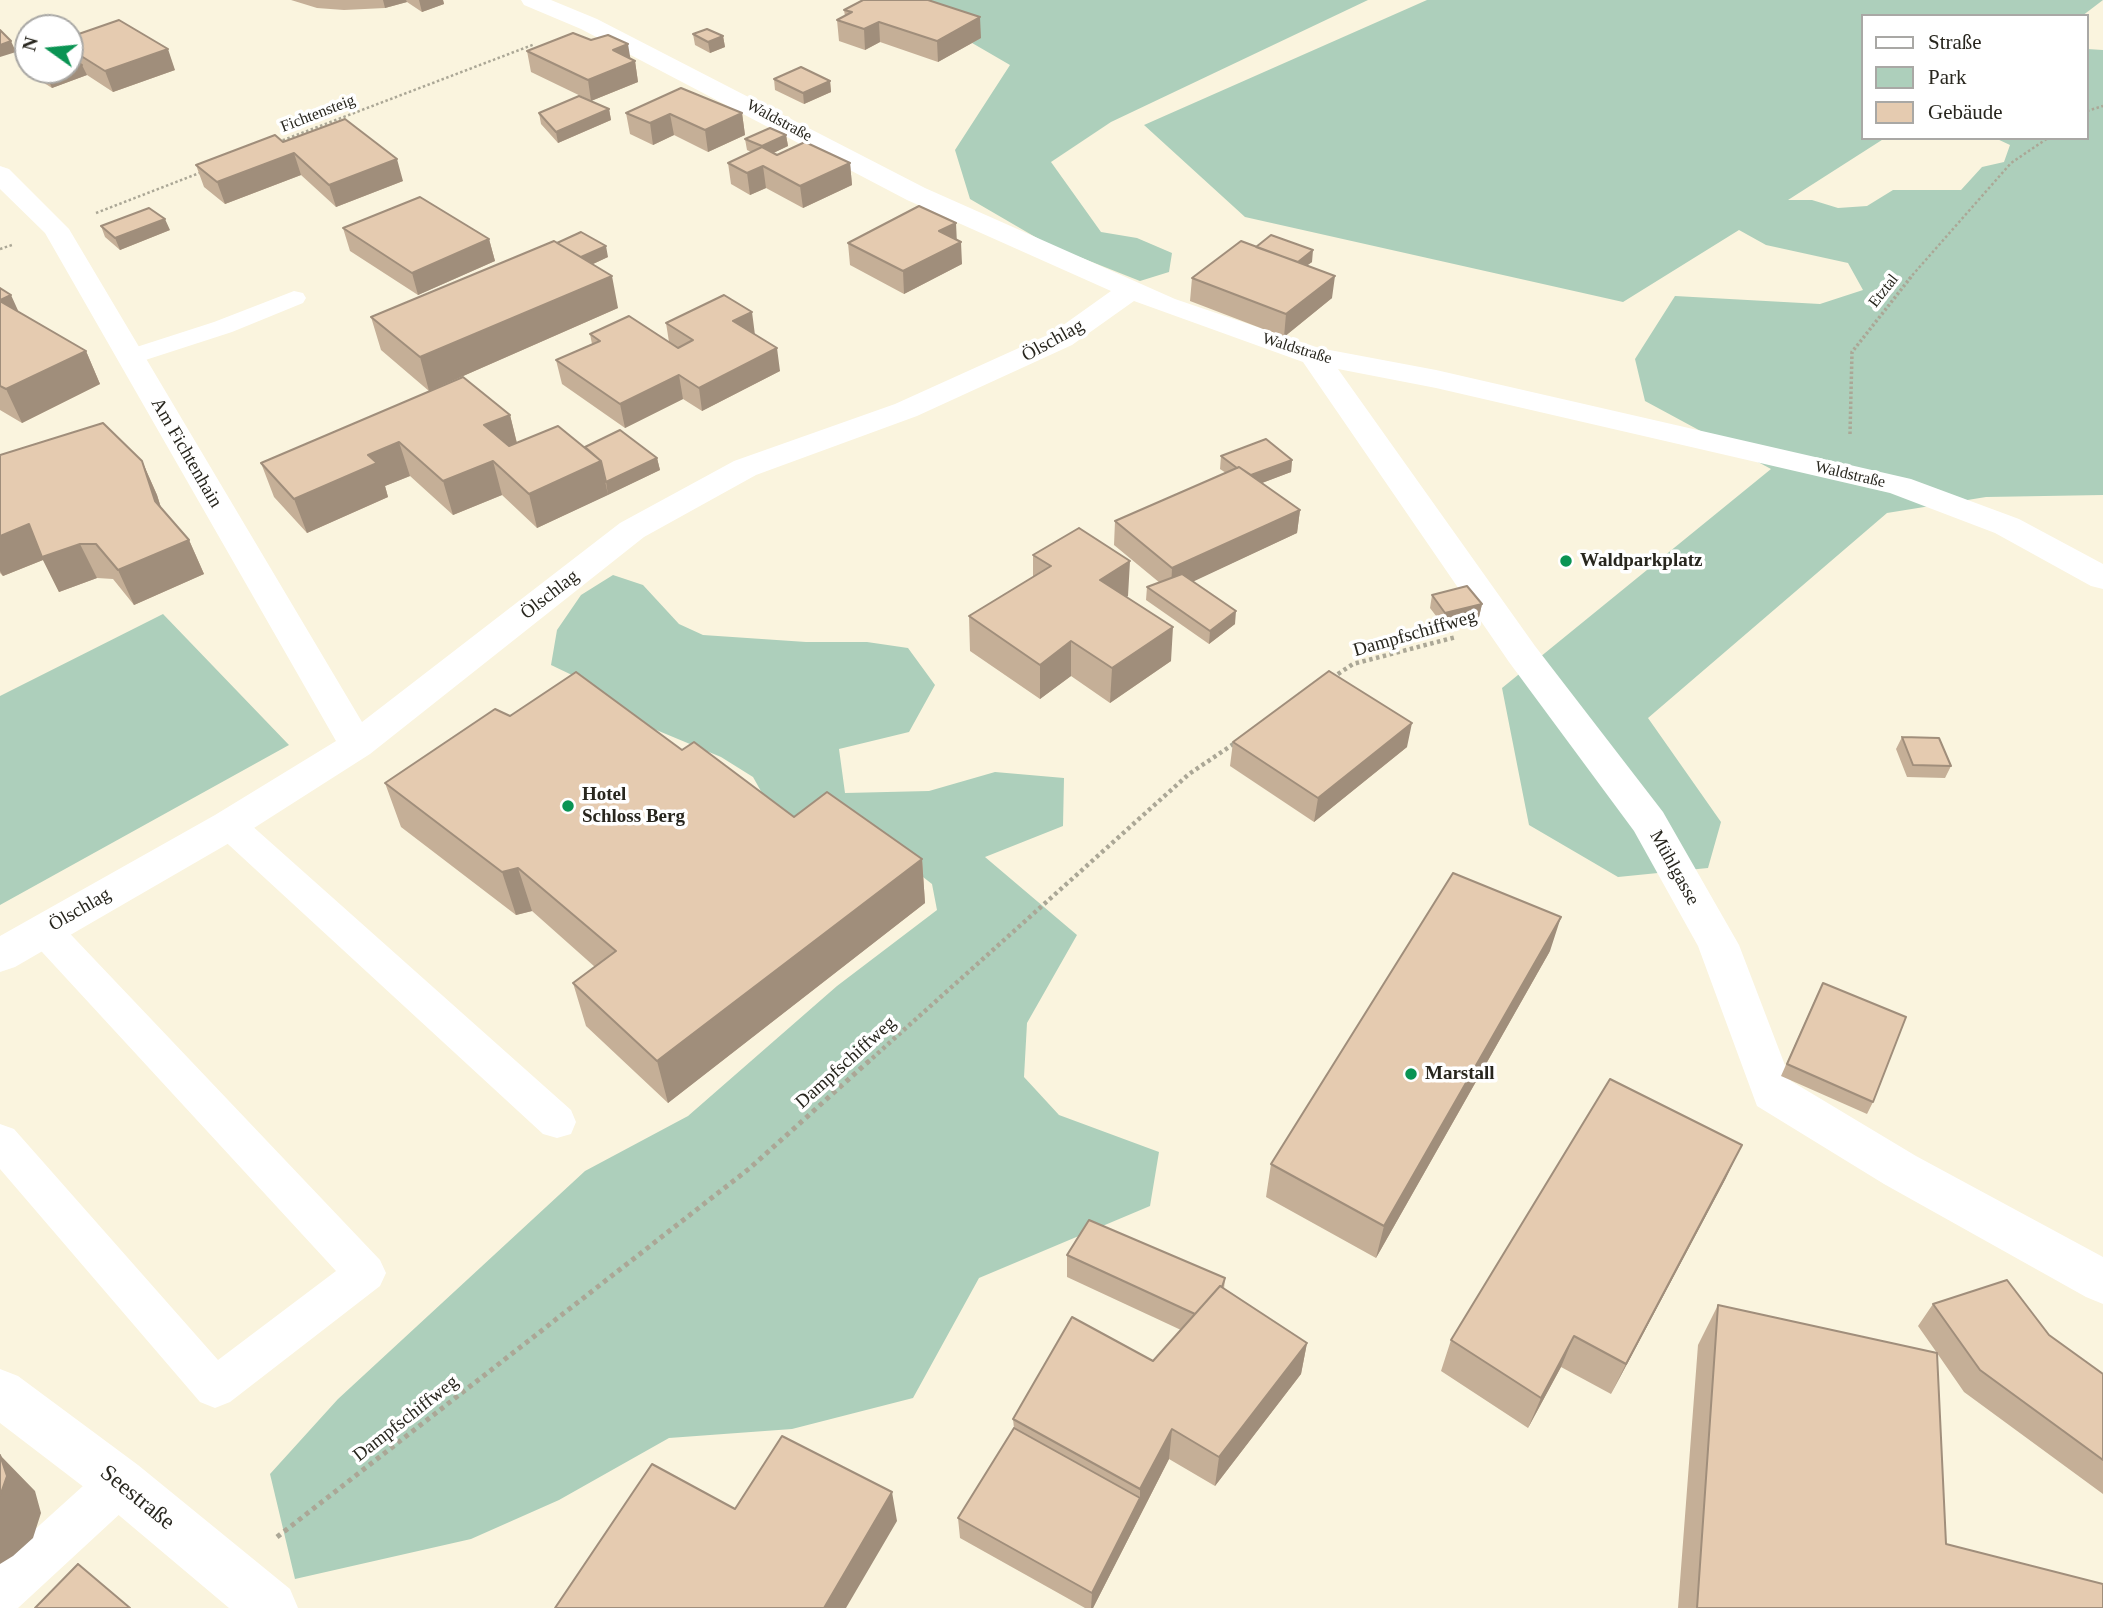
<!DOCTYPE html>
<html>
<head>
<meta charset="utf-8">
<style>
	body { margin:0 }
	#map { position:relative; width:2103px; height:1608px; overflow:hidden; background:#faf4de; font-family:Georgia,serif }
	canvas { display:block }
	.legend { position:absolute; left:1861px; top:14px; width:228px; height:126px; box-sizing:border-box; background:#fff; border:2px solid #a9a8a5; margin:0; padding:9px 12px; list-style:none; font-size:21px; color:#28261e }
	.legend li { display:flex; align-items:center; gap:14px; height:35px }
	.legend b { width:35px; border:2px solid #a9a8a5 }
	.north { position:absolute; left:14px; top:14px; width:70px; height:70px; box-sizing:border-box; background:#fff; border:2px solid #a9a8a5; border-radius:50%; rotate:285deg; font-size:19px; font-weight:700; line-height:28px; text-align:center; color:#28261e }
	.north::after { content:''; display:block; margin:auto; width:24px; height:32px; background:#0a9453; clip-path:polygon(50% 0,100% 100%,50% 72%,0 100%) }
</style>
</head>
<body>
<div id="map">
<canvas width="2103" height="1608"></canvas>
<ul class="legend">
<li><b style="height:9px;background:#fff"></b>Straße</li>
<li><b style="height:19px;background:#adcfbb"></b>Park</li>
<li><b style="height:19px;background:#e5cbb0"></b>Gebäude</li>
</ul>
<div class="north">N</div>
</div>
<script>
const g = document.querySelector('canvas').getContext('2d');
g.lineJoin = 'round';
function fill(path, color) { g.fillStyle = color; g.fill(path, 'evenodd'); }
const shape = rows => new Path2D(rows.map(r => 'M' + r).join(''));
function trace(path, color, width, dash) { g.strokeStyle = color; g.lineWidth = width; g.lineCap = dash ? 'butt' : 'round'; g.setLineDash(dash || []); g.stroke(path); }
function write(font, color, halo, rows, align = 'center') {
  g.font = font + ' Georgia,serif'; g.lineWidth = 7; g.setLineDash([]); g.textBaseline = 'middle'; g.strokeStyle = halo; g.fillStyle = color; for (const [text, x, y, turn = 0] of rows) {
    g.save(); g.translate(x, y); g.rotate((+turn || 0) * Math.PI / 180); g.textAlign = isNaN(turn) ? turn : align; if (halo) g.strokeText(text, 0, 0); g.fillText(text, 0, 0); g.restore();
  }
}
const green = shape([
	[898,0,1368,0,1111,122,1051,162,1101,232,1137,238,1172,253,1169,272,1140,281,1049,245,970,199,955,150,1010,65],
	[1427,0,2103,0,2082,16,1863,16,1863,138,1885,138,1788,200,1812,200,1838,208,1867,206,1893,190,1961,190,1982,167,2004,162,2010,145,1995,138,2087,138,2087,49,2103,50,2103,495,1986,497,1887,513,1648,718,1721,822,1708,868,1618,877,1529,825,1502,688,1771,469,1645,401,1635,359,1675,296,1820,304,1863,290,1848,263,1766,245,1739,230,1623,302,1245,217,1144,125],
	[613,575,643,585,679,624,703,635,806,642,867,642,908,648,935,685,909,732,839,749,845,793,929,791,995,772,1064,778,1063,826,985,857,1077,935,1027,1023,1024,1077,1059,1115,1159,1152,1150,1206,979,1278,913,1398,792,1429,669,1438,559,1500,471,1539,295,1579,270,1474,338,1399,585,1171,688,1116,837,986,937,910,932,884,887,849,771,809,753,777,721,757,630,719,595,686,551,665,557,630,581,595],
	[163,614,289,745,0,905,0,696]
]);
const pathFar3 = shape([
	[2087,111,2103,106],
	[278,142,535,44],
	[96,213,202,172],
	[0,249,12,245],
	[1909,279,2011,163,2048,138]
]);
const pathFar2 = shape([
	[1850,434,1852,352,1911,277]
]);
const pathFar1 = shape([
	[1332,678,1353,664,1456,637],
	[867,1063,1189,774,1235,743]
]);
const path = shape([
	[277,1537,750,1168,869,1061]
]);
const lane = shape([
	[294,291,303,293,306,298,303,303,232,332,130,365,121,362,117,357,121,352,214,322,294,291],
	[229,813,241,816,571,1110,576,1122,571,1134,557,1138,543,1134,217,834,212,825,217,816,229,813],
	[44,916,57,920,380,1260,386,1273,380,1286,230,1402,215,1408,200,1402,0,1169,0,1124,14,1129,218,1360,336,1271,31,940,26,930,31,920,44,916],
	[120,1461,136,1467,143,1483,136,1499,18,1608,0,1608,0,1561,104,1467,120,1461]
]);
const street = shape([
	[521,0,551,0,597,19,925,188,1175,299,1319,348,1436,370,1911,479,2019,519,2103,564,2103,589,2091,586,1995,533,1890,493,1436,388,1338,369,1535,646,1663,812,1739,945,1791,1081,1916,1156,2103,1257,2103,1304,2086,1297,1884,1184,1757,1106,1698,946,1634,831,1509,662,1303,362,1134,301,1072,345,917,416,756,475,644,537,370,754,243,835,15,967,0,972,0,936,215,815,336,741,45,233,0,189,0,166,9,169,69,229,362,722,620,523,734,461,895,404,1052,333,1111,291,907,200,581,29,524,5,521,0],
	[0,1369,18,1376,138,1465,290,1589,298,1608,229,1608,102,1501,0,1423,0,1369]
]);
const wall = shape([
	[291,0,443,0,444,4,422,12,407,2,385,8,344,10,317,8],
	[844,10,981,38,938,62,880,42,865,50,839,41,837,20,845,16],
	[693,34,723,36,725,47,710,53,695,45],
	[70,37,175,70,113,92,87,75,52,88,30,74,25,64,28,63,28,70,70,70],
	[527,51,635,61,638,82,591,101,531,72],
	[774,79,830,81,831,92,804,104,775,90],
	[609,109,611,120,558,143,541,124,539,113],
	[626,113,742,113,745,135,708,152,674,135,653,145,630,134],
	[786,135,788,146,773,153,777,155,850,163,852,185,803,208,766,188,750,195,731,184,728,163,751,152,747,150,745,139],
	[283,142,403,181,336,207,301,175,225,204,204,187,196,165],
	[956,223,956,240,962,264,904,294,850,265,848,243],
	[101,226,170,230,120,250,105,237],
	[343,228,489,239,495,261,418,295,350,251],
	[557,243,608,257,593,264,618,308,429,391,381,350,371,317],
	[1256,247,1312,262,1307,265,1332,298,1284,337,1190,301,1192,278],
	[0,288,19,312,86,351,100,384,22,423,0,410],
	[666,323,755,335,780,371,702,411,683,399,625,428,562,384,556,360,592,344,590,334,669,342],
	[510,415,517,443,585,447,657,458,660,470,537,528,502,495,453,515,410,476,385,486,388,497,307,533,274,497,261,463],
	[0,455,142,461,157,495,161,508,189,540,204,574,134,605,113,579,97,578,59,592,43,560,3,576,0,573],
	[1221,456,1292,460,1291,472,1262,483,1300,510,1297,533,1193,581,1235,624,1209,644,1146,600,1147,587,1160,583,1114,545,1115,521,1226,473,1220,469],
	[1033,555,1128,596,1126,597,1171,661,1110,703,1071,676,1040,699,970,651,969,616,1033,577],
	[1432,595,1482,604,1479,617,1443,625,1430,608],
	[510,716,682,750,794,817,922,859,925,903,668,1103,586,1026,573,983,595,967,532,911,516,915,401,827,385,783],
	[1902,737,1951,766,1945,778,1907,777,1896,749],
	[1233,742,1407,747,1314,822,1230,766],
	[1550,951,1376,1258,1266,1197,1271,1164],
	[1817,995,1873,1102,1867,1114,1781,1076],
	[1726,1178,1611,1394,1561,1367,1528,1428,1441,1371,1451,1340],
	[1067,1255,1225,1278,1224,1289,1307,1343,1301,1374,1215,1486,1169,1459,1093,1608,1085,1608,960,1538,958,1518,1014,1428,1013,1419,1153,1361,1181,1330,1067,1277],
	[1933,1304,2049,1335,2103,1374,2103,1494,1964,1392,1937,1353,1946,1544,2103,1608,1678,1608,1698,1345,1718,1305,1937,1353,1918,1326]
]);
const shadedWall = shape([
	[383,0,406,0,407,2,385,8],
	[419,0,443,0,444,4,422,12],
	[980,17,981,38,938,62,937,41],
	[879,22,880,42,865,50,864,29],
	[723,36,725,47,710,53,708,42],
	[11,41,16,52,0,57,0,45],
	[628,44,631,62,635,61,638,82,591,101,588,80,613,50],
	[168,49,175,70,113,92,105,71],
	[82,65,87,75,52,88,47,77,67,70,70,70,70,69],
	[830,81,831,92,804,104,803,93],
	[609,109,611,120,558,143,556,132],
	[742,113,745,135,708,152,705,130],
	[670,114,674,135,653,145,650,123],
	[786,135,788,146,763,158,762,146],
	[294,153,301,175,225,204,217,182],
	[397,159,403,181,336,207,329,185],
	[850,163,852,185,803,208,800,186],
	[763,166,766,188,750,195,747,173],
	[165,219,170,230,120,250,115,238],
	[956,223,957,244,961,242,962,264,904,294,903,271,939,231],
	[489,239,495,261,418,295,412,273],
	[606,246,608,257,567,276,564,265],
	[1313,250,1312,262,1286,281,1287,270],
	[612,276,618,308,429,391,420,357],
	[1335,276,1332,298,1284,337,1286,314],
	[11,295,26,328,0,302,0,300],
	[752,312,755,335,733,321],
	[777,348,780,371,702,411,699,388],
	[86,351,100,384,22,423,6,389],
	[679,375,683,399,625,428,620,404],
	[510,415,518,448,492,459,484,425],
	[399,442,410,476,385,486,388,497,307,533,294,499,368,455],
	[657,458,660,470,608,495,606,482],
	[1292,460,1291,472,1246,489,1248,476],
	[142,461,157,495,170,536,155,501],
	[493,461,502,495,453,515,443,481],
	[601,461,608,495,537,528,529,494],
	[1300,510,1297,533,1171,592,1172,568],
	[29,524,80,544,97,578,59,592,43,560,3,576,0,571,0,536],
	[189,540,204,574,134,605,118,570],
	[1130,561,1128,596,1099,615,1100,580],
	[1482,604,1479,617,1443,625,1445,613],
	[1236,611,1235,624,1209,644,1210,631],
	[1173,627,1171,661,1110,703,1112,668],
	[1071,641,1071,676,1040,699,1040,665],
	[1412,723,1407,747,1314,822,1318,798],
	[922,859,925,903,668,1103,657,1061],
	[518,868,532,911,516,915,502,872],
	[1561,917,1550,951,1376,1258,1384,1226],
	[1742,1145,1726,1178,1611,1394,1626,1364],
	[1574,1336,1561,1367,1528,1428,1541,1398],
	[1307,1343,1301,1374,1215,1486,1219,1457],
	[1172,1429,1169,1459,1093,1608,1091,1608,1092,1593,1140,1498,1140,1489],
	[0,1455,35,1491,41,1513,33,1538,13,1556,0,1564],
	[892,1492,897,1521,846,1608,824,1608]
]);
const building = shape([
	[863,0,928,0,980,17,937,41,879,22,864,29,837,20,852,12,844,10,863,0],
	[119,20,168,49,105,71,70,49,70,37,119,20],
	[707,29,723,36,708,42,693,34,707,29],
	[0,30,11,41,0,45,0,30],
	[573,33,591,40,608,35,628,44,613,50,635,61,588,80,527,51,573,33],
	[70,57,82,65,70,69,70,57],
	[801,67,830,81,803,93,774,79,801,67],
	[36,70,67,70,47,77,36,70],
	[681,88,742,113,705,130,670,114,650,123,626,113,681,88],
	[579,96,609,109,556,132,539,113,579,96],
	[345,119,397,159,329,185,294,153,217,182,196,165,275,135,283,142,345,119],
	[770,128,786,135,762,146,745,139,770,128],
	[805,142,850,163,800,186,763,166,747,173,728,163,762,147,777,155,805,142],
	[420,197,489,239,412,273,343,228,420,197],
	[919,206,956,223,939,231,961,242,903,271,848,243,919,206],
	[149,208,165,219,115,238,101,226,149,208],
	[581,232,606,246,581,257,557,243,581,232],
	[1271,235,1313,250,1298,262,1256,247,1271,235],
	[554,241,612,276,420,357,371,317,554,241],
	[1241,241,1335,276,1286,314,1192,278,1241,241],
	[0,288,11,295,0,300,0,288],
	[724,295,752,312,733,321,777,348,699,388,679,375,620,404,556,360,600,341,590,334,629,316,678,348,693,340,666,323,724,295],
	[0,301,86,351,6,389,0,386,0,301],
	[463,377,510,415,484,425,509,446,558,426,601,461,529,494,493,461,443,481,399,442,368,455,377,463,294,499,261,463,463,377],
	[103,423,142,461,155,501,189,540,118,570,96,544,80,544,42,557,29,524,0,536,0,455,103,423],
	[620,430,657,458,606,482,601,461,585,447,620,430],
	[1266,439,1292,460,1251,475,1239,467,1237,468,1221,456,1266,439],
	[1239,467,1300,510,1172,568,1115,521,1239,467],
	[1079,528,1130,561,1100,580,1173,627,1112,668,1071,641,1040,665,969,616,1051,566,1033,555,1079,528],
	[1182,574,1236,611,1210,631,1147,587,1182,574],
	[1467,586,1482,604,1445,613,1432,595,1467,586],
	[1329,671,1412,723,1318,798,1233,742,1329,671],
	[576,672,682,750,694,742,794,817,827,792,922,859,657,1061,573,983,616,951,518,868,502,872,385,783,495,709,510,716,576,672],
	[1902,737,1939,738,1951,766,1913,765,1902,737],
	[1453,873,1561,917,1384,1226,1271,1164,1453,873],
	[1823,983,1906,1017,1873,1102,1787,1064,1823,983],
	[1610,1079,1742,1145,1626,1364,1574,1336,1541,1398,1451,1340,1610,1079],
	[1089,1220,1225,1278,1222,1287,1220,1286,1195,1314,1067,1255,1089,1220],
	[2007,1280,2049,1335,2103,1374,2103,1460,1980,1370,1933,1304,2007,1280],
	[1220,1286,1307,1343,1219,1457,1172,1429,1140,1489,1013,1419,1072,1317,1153,1361,1220,1286],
	[1718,1305,1937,1353,1946,1544,2103,1584,2103,1608,1697,1608,1718,1305],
	[1014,1428,1140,1498,1092,1593,958,1518,1014,1428],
	[782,1436,892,1492,824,1608,555,1608,652,1464,735,1509,782,1436],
	[0,1455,7,1476,0,1496,0,1455],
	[78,1564,130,1608,35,1608,78,1564]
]);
const markers = [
	[1566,561,7,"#0a9453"],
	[568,806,7,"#0a9453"],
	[1411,1074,7,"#0a9453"]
];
const farStreetnames = [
	["Fichtensteig",318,114,-21],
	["Waldstraße",779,121,28],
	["Etztal",1884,291,-52],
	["Waldstraße",1297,349,17],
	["Waldstraße",1850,475,13]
];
const streetNames = [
	["Ölschlag",1053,341,-29],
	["Am Fichtenhain",186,453,60],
	["Ölschlag",550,595,-38],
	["Dampfschiffweg",1415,634,-16],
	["Mühlgasse",1674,868,61],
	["Ölschlag",80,910,-30],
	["Dampfschiffweg",846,1063,-42],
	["Dampfschiffweg",406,1419,-38]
];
const poiNames = [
	["Waldparkplatz",1580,561],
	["Hotel",582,795],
	["Schloss Berg",582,817],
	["Marstall",1425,1074]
];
const nearStreetnames = [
	["Seestraße",137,1498,39]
];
fill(green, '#adcfbb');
trace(pathFar3, '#aba796', 2.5, [2.5, 2.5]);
trace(pathFar2, '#aba796', 3.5, [2.5, 2.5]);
trace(pathFar1, '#aba796', 4.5, [3.5, 3.5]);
trace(path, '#aba796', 5, [4.5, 4.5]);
fill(lane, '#fff');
fill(street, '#fff');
fill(wall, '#c5af97');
fill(shadedWall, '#a08e7b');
fill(building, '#e5cbb0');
trace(building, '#a08e7b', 2);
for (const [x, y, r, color] of markers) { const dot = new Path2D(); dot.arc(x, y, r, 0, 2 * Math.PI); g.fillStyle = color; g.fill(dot); trace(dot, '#fff', 2.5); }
write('16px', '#28261e', '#fff', farStreetnames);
write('19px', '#28261e', '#fff', streetNames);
write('bold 19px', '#28261e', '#fff', poiNames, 'left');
write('23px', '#28261e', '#fff', nearStreetnames);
</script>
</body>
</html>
